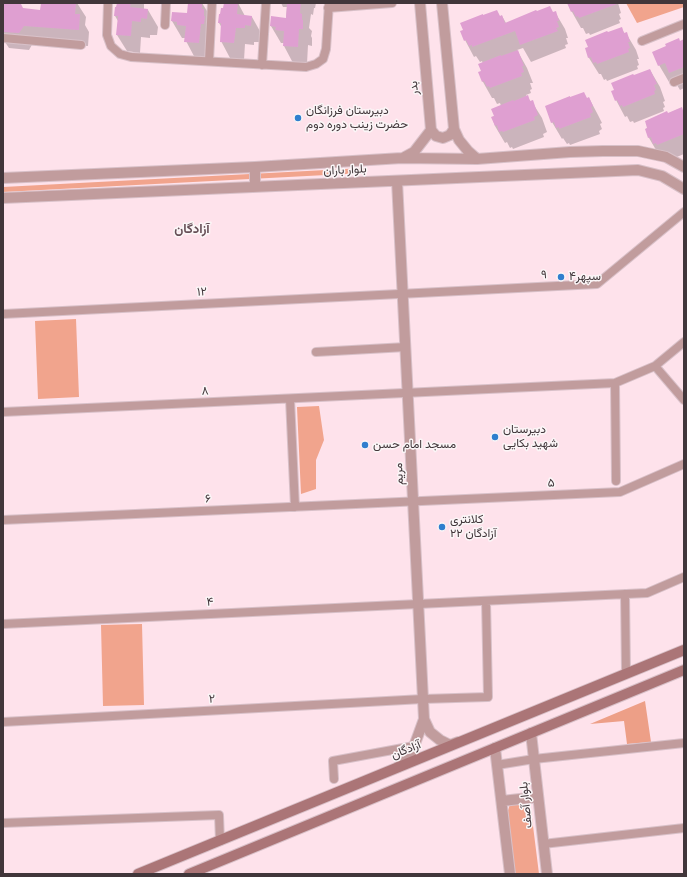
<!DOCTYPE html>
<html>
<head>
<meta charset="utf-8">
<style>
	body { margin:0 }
	#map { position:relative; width:687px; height:877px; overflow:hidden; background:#fee2eb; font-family:"IBM Plex Sans",sans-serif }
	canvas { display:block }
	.frame { position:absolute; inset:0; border:4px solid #41363a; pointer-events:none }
</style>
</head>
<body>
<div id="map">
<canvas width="687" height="877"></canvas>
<div class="frame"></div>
</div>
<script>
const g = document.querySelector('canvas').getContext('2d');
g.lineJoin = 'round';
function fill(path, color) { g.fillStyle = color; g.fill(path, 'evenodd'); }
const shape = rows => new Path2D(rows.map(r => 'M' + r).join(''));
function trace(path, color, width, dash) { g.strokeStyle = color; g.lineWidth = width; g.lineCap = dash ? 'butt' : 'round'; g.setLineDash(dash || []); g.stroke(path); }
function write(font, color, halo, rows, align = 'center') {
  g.font = font + ' "IBM Plex Sans",Vazirmatn,sans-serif'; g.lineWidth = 3; g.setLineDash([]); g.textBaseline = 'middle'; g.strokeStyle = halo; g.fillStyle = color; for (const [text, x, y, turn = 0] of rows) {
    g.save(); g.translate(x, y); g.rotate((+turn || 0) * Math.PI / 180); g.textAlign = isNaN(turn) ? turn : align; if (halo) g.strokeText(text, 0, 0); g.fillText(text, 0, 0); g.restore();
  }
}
const green = shape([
	[626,3,684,3,684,7,637,23],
	[364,168,366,170,364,173,3,192,3,187],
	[76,319,79,397,38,399,35,321],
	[319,406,324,440,316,460,316,489,301,494,297,407],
	[142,624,144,705,103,706,101,625],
	[526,802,531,810,539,874,512,874,506,817,510,804]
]);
const forest = shape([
	[645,701,651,742,627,744,624,721,590,724]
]);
const shadow = shape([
	[47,3,77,3,86,17,85,25,89,32,88,46,33,43,29,50,9,48,3,39,3,4,23,9,41,11],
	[118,3,144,3,144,9,148,10,158,27,157,35,150,35,150,38,141,37,140,53,127,51,117,35,118,21,115,16],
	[189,3,202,3,212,19,208,59,195,58,186,41,186,38,182,38,172,21,188,14],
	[225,3,238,3,245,16,252,17,261,33,260,42,254,42,254,45,245,44,244,60,230,58,221,41,222,28,219,23,224,9],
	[281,3,316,3,315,8,314,8,313,15,311,14,309,28,312,31,311,36,312,38,312,46,308,45,307,64,293,63,284,46,284,43,281,43,271,26,286,19,287,7,283,7],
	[568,3,618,3,621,13,619,14,621,19,619,20,620,23,590,35,589,33,586,34,583,28,581,28,572,12],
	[555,12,565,29,568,38,566,38,568,44,565,45,566,48,531,62,523,48,517,50,527,68,533,83,530,83,532,89,530,90,531,93,526,95,531,102,532,102,542,118,547,132,543,134,544,137,513,149,512,147,510,148,507,142,505,143,495,126,492,117,495,116,501,106,500,103,497,104,494,98,492,98,483,82,479,73,482,72,483,64,482,61,480,62,476,56,474,57,465,40,502,16,506,23],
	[621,28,625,34,626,33,636,50,639,59,637,59,639,65,637,66,638,69,607,81,606,79,604,80,601,74,599,74,589,58,586,49],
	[684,40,684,88,680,90,674,80,669,82,659,65,680,42],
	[650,70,660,87,665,101,663,102,665,107,663,108,664,111,634,123,633,121,630,122,627,116,625,117,616,100,634,76],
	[589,98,598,115,602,123,600,124,602,129,599,131,600,134,570,145,569,143,567,144,563,138,562,139,552,122],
	[681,108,684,113,684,154,667,161,659,155,649,138,646,129,667,114]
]);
const building = shape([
	[41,3,76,3,75,14,80,14,79,30,24,26,19,33,3,32,3,4,21,4,23,8,40,10],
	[117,3,131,3,130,7,148,9,147,19,141,18,141,22,132,21,131,36,116,35,118,16,114,16,115,7,116,7],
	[188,3,202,3,202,9,204,9,204,16,205,16,204,24,201,24,199,43,184,42,186,26,177,25,177,22,171,21,172,12,187,13],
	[224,3,238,3,237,14,252,16,251,26,245,25,245,28,236,28,234,43,220,42,221,23,218,23,219,14,220,14,221,8,223,8],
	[287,3,301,3,300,13,302,14,302,20,303,20,303,29,299,29,298,47,283,46,284,31,275,30,276,27,270,26,271,16,286,18],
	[567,3,617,3,617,4,579,18,578,16,576,17,573,11,571,12],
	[550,6,553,12,556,11,559,21,557,21,559,27,556,28,558,31,520,45,515,31,472,47,472,45,469,46,466,40,464,41,460,31,463,30,460,23,483,14,483,15,497,10,500,16,502,15,505,23,536,10,537,11],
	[622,27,624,33,627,32,630,42,628,42,630,48,628,49,629,52,597,64,596,62,593,63,591,57,588,58,585,48,588,47,585,40,607,31,608,32],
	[679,38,680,41,684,39,684,67,669,73,665,63,658,66,652,52,666,46,665,44],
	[518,50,524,66,522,66,524,72,521,73,522,76,490,88,489,86,487,87,484,81,482,82,478,72,481,71,478,64,501,55,501,56],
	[650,69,657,84,654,85,656,90,654,91,655,94,623,107,622,105,620,106,617,100,615,101,611,91,614,90,611,83,633,74,634,75],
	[584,92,587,98,589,97,593,106,591,107,593,112,590,114,591,117,559,129,559,127,556,128,554,122,551,123,545,106,570,96,570,97],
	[528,95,530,101,533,100,538,115,534,117,535,120,503,132,502,131,499,132,497,125,495,126,491,117,494,116,491,109,513,100,514,101],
	[682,107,684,114,684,134,657,145,656,143,653,144,651,137,648,138,645,129,647,128,645,121,667,111,668,113]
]);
const minor = shape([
	[108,3,107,35,111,46,120,54,131,57,306,67,316,64,323,59,326,49,329,3],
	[328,8,392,3],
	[165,25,166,3],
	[3,38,81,45],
	[642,41,684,24],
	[209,61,212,3],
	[262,65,266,3],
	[674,82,684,78],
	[3,314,597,284,684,212],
	[316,352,406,347],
	[655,366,684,400],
	[615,383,616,481],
	[290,399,295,507],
	[3,412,615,383,655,366,684,342],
	[3,520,620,492,684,464],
	[625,594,626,674],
	[3,624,647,593,684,577],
	[3,722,423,699,488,697,486,601],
	[497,765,534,759,684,743],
	[334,779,333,761,414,746],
	[3,823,219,815,220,841],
	[543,844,684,828]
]);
const tertiary = shape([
	[442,3,454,129,459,140,468,151,477,159],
	[431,130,436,136,443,138,450,135,454,129],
	[403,158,414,152,431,130,420,3],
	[255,167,255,187],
	[3,178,255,167,402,158,477,159,570,152,603,151,638,151,666,157,684,167],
	[397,181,424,719,430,732,440,740,450,745,458,742],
	[3,198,638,170,662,176,684,189],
	[531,733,547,874],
	[495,748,510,874],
	[398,767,404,762,412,752,424,719],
	[502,801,538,797]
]);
const secondary = shape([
	[138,874,684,650],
	[189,874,684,670]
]);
const markers = [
	[298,118,4,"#2f7fce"],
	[561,277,4,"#2f7fce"],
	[495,437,4,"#2f7fce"],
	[365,445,4,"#2f7fce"],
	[442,527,4,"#2f7fce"]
];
const streetNames = [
	["بدر",414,88,-95],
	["بلوار باران",345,170,-3],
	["۹",544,275,-3],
	["۱۲",202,292,-3],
	["۸",205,391,-3],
	["مریم",399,474,-93],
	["۵",551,483,-3],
	["۶",208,499,-3],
	["۴",210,602,-3],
	["۲",212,699,-3],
	["آزادگان",406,750,-22],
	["بلوار آصف",526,805,-96]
];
const poiNames = [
	["دبیرستان فرزانگان",306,111],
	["حضرت زینب دوره دوم",306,125],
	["سپهر۴",569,277],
	["دبیرستان",503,430],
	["شهید بکایی",503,444],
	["مسجد امام حسن",373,445],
	["کلانتری",450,520],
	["۲۲ آزادگان",450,534]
];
const neighbourhoodNames = [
	["آزادگان",192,229]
];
fill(green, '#f1a48d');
fill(forest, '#ed9f87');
fill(shadow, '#0003');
fill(building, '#df9fd1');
trace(minor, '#d8c0c8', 10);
trace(tertiary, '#d8c0c8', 12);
trace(secondary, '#d8c0c8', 12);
trace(minor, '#c19c9d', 8);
trace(tertiary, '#c19c9d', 10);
trace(secondary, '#ab7577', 10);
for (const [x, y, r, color] of markers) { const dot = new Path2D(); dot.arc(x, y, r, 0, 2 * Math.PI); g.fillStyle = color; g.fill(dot); trace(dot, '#fbf6f7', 1.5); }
write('12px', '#41363a', '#fbf6f7', streetNames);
write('12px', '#41363a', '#fbf6f7', poiNames, 'left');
write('bold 13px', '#664e56', '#fbf6f7', neighbourhoodNames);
</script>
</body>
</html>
